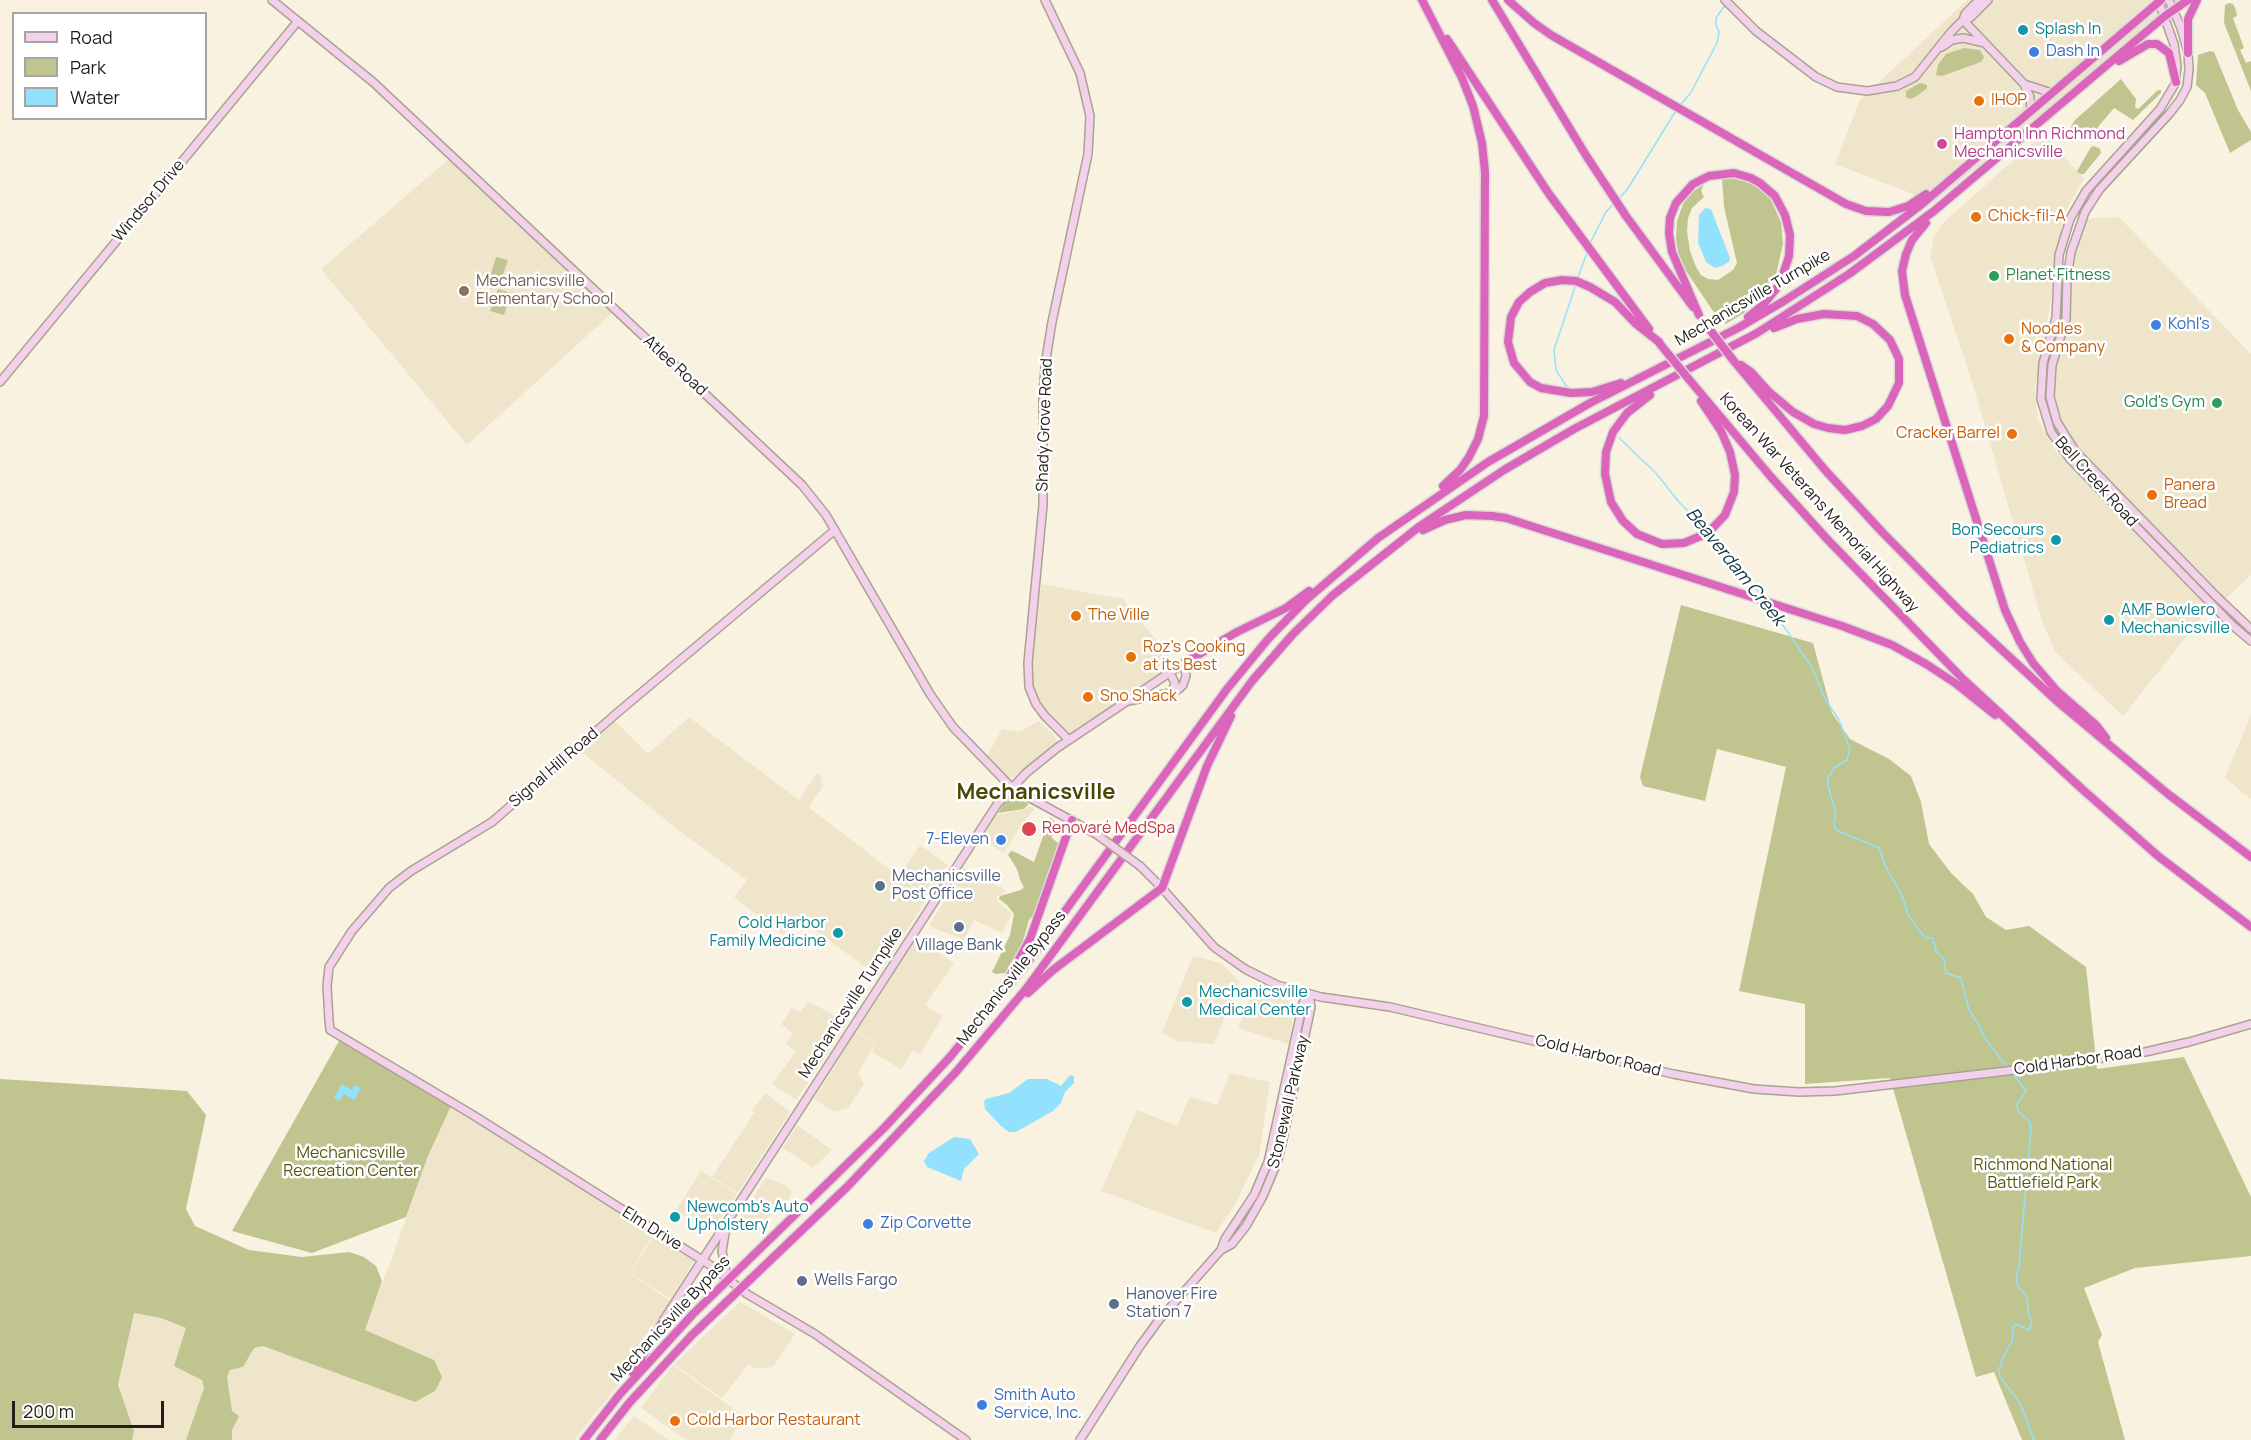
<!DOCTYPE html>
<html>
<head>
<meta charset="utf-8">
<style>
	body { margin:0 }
	#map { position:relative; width:2251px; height:1440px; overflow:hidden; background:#f9f2e0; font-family:Manrope,sans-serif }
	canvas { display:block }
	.legend { position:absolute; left:12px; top:12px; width:195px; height:108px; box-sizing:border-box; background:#fff; border:2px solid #a6a5a3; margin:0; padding:8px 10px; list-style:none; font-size:18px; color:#211f18 }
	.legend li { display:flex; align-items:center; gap:12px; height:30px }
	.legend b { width:30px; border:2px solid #a6a5a3 }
	.scale { position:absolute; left:12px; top:1401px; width:152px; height:27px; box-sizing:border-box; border:3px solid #211f18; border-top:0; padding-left:8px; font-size:18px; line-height:21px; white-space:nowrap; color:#211f18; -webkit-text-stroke:4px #fff; paint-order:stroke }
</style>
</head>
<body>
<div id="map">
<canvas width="2251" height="1440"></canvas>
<ul class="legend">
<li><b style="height:8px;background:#f4d1eb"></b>Road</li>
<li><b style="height:16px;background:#c0c48f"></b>Park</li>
<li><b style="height:16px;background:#93e2fd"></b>Water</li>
</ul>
<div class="scale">200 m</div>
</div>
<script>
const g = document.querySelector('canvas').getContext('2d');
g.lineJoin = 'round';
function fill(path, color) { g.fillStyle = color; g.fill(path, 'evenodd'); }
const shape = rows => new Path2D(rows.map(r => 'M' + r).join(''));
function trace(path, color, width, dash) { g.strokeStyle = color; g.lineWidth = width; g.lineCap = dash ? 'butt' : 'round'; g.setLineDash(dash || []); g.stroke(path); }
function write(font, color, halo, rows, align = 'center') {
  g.font = font + ' Manrope,sans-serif'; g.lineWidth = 5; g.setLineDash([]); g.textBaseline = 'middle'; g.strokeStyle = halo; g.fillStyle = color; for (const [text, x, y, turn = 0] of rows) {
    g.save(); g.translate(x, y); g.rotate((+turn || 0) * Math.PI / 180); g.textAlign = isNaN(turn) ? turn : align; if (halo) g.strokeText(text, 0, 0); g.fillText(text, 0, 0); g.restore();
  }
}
const built = shape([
	[1967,0,2180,0,1934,202,1835,164,1860,100],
	[2044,133,2084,179,2063,215,2050,306,2035,389,2038,420,2056,451,2209,608,2123,716,2055,652,2042,621,1971,378,1930,256,1934,236,1943,223],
	[449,159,612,313,467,445,321,269],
	[2119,217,2251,354,2251,575,2222,602,2062,432,2050,386,2061,339,2067,278,2082,219],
	[1041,584,1123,599,1176,665,1072,736,1037,700,1032,683,1031,671],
	[2251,714,2251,799,2225,778],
	[689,717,799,800,817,773,823,777,820,782,824,784,809,807,807,806,927,898,878,976,797,917,783,935,734,897,747,880,682,833,578,749,610,722,616,722,648,754],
	[1038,721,1053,734,1058,742,1012,778,1007,778,987,756,1002,729,1020,732],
	[1029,806,1035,809,1023,822,1004,853,981,839,996,815,1026,809],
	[920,845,948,865,928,897,899,875],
	[964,868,1007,891,997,897,997,901,1012,914,1002,933,974,920,964,940,929,926],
	[917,938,954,963,925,1005,943,1016,920,1054,913,1050,901,1069,872,1052,876,1044,857,1031],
	[1193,956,1221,963,1239,981,1214,1044,1177,1041,1162,1033],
	[1254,988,1295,1003,1289,1044,1238,1028],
	[808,1001,848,1023,796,1100,772,1084,796,1051,786,1044,793,1033,781,1024,792,1008,800,1013],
	[856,1032,875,1044,858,1073,864,1084,848,1108,834,1112,814,1099],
	[1230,1073,1270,1082,1259,1155,1235,1204,1216,1233,1101,1191,1137,1110,1177,1126,1190,1097,1217,1105],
	[765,1093,790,1112,738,1193,712,1177,754,1113,763,1118,752,1111],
	[451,1106,653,1235,629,1273,671,1301,636,1349,627,1374,574,1440,232,1440,232,1430,238,1416,232,1411,227,1377,230,1370,243,1367,253,1348,263,1346,279,1352,434,1360,364,1330,391,1261,428,1156],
	[797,1125,832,1150,813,1168,783,1148],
	[701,1171,737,1194,711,1233,676,1210],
	[766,1178,785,1185,791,1191,790,1198,760,1225,754,1226,740,1217],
	[654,1236,694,1261,671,1299,630,1273],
	[740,1302,795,1334,773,1367,758,1369,748,1365,722,1398,674,1364],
	[134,1313,161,1318,186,1328,204,1388,186,1440,132,1440,134,1431,118,1385],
	[673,1365,745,1417,729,1440,686,1440,641,1408],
	[634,1416,669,1440,614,1440]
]);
const green = shape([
	[2229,3,2233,4,2236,10,2237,16,2233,18,2244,48,2240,50,2246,63,2251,61,2251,91,2224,23,2225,5],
	[1964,48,1980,50,1984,57,1981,62,1942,76,1936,75,1938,65,1946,54],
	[2210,51,2214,52,2238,110,2251,132,2251,140,2230,153,2205,93,2196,85,2198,55],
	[2121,79,2136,99,2135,107,2138,109,2158,90,2161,90,2161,93,2133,120,2114,108,2098,127,2093,139,2071,133,2070,129,2074,121],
	[1920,83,1927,85,1927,88,1917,96,1910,99,1906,97,1906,91],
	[2094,146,2100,149,2101,153,2084,174,2080,174,2077,171,2091,147],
	[1732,177,1757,186,1770,198,1781,222,1783,244,1775,279,1753,298,1744,313,1726,324,1713,311,1686,271,1678,253,1676,238,1677,221,1683,204,1691,193,1704,184,1701,191,1704,197,1692,208,1688,218,1687,231,1690,251,1696,267,1701,275,1708,279,1718,280,1733,270,1737,263,1724,207,1722,178],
	[496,257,508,260,500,283,489,280],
	[498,289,511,293,504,315,490,311],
	[1681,605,1813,643,1832,713,1850,739,1889,759,1911,776,1921,802,1929,844,1951,873,1973,894,1986,917,2006,930,2029,926,2086,967,2097,1069,2184,1057,2251,1197,2251,1256,2135,1268,2084,1288,2102,1335,2098,1342,2125,1440,2022,1440,1994,1372,1976,1377,1890,1078,1805,1084,1805,1004,1739,991,1786,767,1717,749,1705,801,1643,786,1640,777],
	[1010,796,1016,797,1028,803,1028,805,1024,809,998,813,1007,799],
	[1050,817,1056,823,1055,834,1051,837,1059,844,1036,912,1029,920,1022,944,1005,973,996,974,992,972,1010,935,1014,914,1007,905,999,899,1000,896,1021,890,1024,887,1020,880,1017,869,1008,855,1011,851,1015,852,1034,862],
	[339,1041,451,1106,428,1156,406,1217,312,1253,232,1231],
	[0,1079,187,1091,206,1115,186,1209,195,1226,249,1250,302,1257,349,1252,364,1257,376,1266,382,1281,365,1330,434,1360,442,1377,435,1391,415,1402,263,1346,254,1348,243,1367,230,1370,227,1377,232,1411,239,1416,232,1430,232,1440,186,1440,204,1388,202,1380,174,1366,186,1328,161,1318,134,1313,118,1385,134,1431,132,1440,0,1440]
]);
const water = shape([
	[1705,208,1711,209,1730,258,1729,262,1722,266,1715,268,1706,262,1698,243,1699,215],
	[1070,1075,1074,1076,1074,1083,1065,1092,1061,1103,1053,1111,1016,1132,1009,1132,1001,1126,985,1109,984,1101,986,1099,1009,1093,1028,1079,1047,1079,1061,1086],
	[342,1084,352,1090,355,1085,361,1088,354,1100,344,1094,339,1101,334,1097],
	[954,1137,970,1139,979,1154,964,1169,961,1181,927,1167,924,1161,929,1153]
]);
const stream = shape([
	[1680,105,1690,94,1717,43,1719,32,1716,25,1716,18,1725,5],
	[1619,198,1627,190,1675,112],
	[1590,243,1606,212,1614,203],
	[1578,277,1587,253],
	[1567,387,1556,370,1554,350,1576,284],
	[1619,438,1656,473,1679,502,1707,530],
	[1712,536,1763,597],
	[1771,608,1812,667,1824,697,1839,720,1850,749,1847,760,1834,768,1828,778,1828,786,1836,813,1834,824,1836,830,1879,848,1885,865,1903,898,1908,915,1925,938,1932,938,1934,941,1936,951,1944,959,1946,973,1961,978,1969,1010,1980,1027,1984,1037,2008,1068],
	[2013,1074,2026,1091,2017,1104,2018,1111,2029,1121,2031,1128,2019,1267,2016,1279,2018,1286,2027,1297,2028,1312,2032,1322,2029,1330,2016,1324,2013,1327,2012,1341,2002,1360,1999,1370,2000,1377,2020,1403,2034,1440]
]);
const secondary = shape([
	[272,0,373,82,802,485,826,515,930,694,953,727,1012,788,1096,834],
	[1045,0,1080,73,1090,116,1088,154,1052,322,1046,359,1043,392,1043,505,1028,663,1029,687,1036,704,1045,716,1069,740],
	[1725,0,1756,31,1816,77,1837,87,1867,91,1897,86,1915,77,1951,32,1963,20,1970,18,1988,0],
	[2158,0,2174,44,2177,66,2175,84,2160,109,2086,191,2070,219,2059,255,2056,318,2043,363,2041,399,2051,432,2070,459,2232,625,2251,641],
	[2169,0,2181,28,2188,53,2189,69,2187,87,2180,100,2170,113,2099,190,2085,212,2071,252,2067,278,2066,319,2052,365,2050,397,2057,422,2075,451,2217,597,2251,629],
	[1963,20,2024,84,2030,97,2031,111],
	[1963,20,1965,14,1979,0],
	[1942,47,1952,40,1963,38,1985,43],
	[2024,84,2052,93],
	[0,382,298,21],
	[835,530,617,713,492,822,411,871,389,888,352,931,329,967,327,986,329,1020,330,1030,473,1115,710,1265,747,1294,815,1334,966,1440],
	[1170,673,1175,683,1172,692],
	[1140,866,1162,888,1214,947,1245,969,1277,985,1321,997,1390,1007,1673,1074,1754,1089,1799,1092,1835,1091,2041,1067,2145,1052,2189,1042,2251,1024],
	[726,1228,722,1251,727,1278],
	[1221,1250,1225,1239,1254,1195,1268,1162,1303,1003,1309,994],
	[661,1324,998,803,1026,773,1057,748,1184,663,1186,676,1183,685,1179,689,1170,693,1128,701],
	[1080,1440,1140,1346,1159,1320,1221,1250,1232,1244,1246,1226,1263,1196,1277,1163,1282,1144,1311,1007,1309,994]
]);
const highway = shape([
	[1422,0,1462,78,1473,106,1482,143,1485,172,1484,416,1478,439,1469,457,1460,470,1443,486],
	[1492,0,1587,157,1626,216,1693,307],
	[1508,0,1534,23,1551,35,1846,204,1866,211,1889,212,1908,206,1926,194],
	[1447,39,1549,194,1649,329],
	[2188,53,2188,19,2197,0],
	[2119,61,2148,44,2157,44,2169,53,2176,82],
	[1926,223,1912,240,1906,254,1902,271,1905,295,2005,610,2020,642,2033,663,2057,691,2096,725,2106,738],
	[1699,315,1672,252,1669,233,1670,218,1676,203,1693,184,1709,176,1734,173,1751,178,1760,183,1775,196,1785,215,1790,235,1789,256,1780,284,1764,304,1748,317],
	[1733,360,1825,470,1883,533,1960,611,2059,703,2168,794,2251,857],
	[1741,365,1751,372,1768,391,1793,412,1814,424,1828,428,1845,430,1862,426,1876,419,1888,406,1899,383,1899,359,1890,340,1873,324,1857,316,1824,314,1797,319,1774,328],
	[1687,377,1771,477,1827,539,1964,680,2082,789,2158,856,2251,927],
	[1621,383,1592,392,1571,393,1541,388,1530,382,1514,363,1508,342,1511,317,1519,302,1530,292,1545,283,1562,280,1576,281,1590,287,1615,302,1635,323,1659,342],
	[1650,395,1627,413,1613,432,1606,452,1605,474,1611,502,1623,521,1637,534,1662,544,1684,543,1708,533,1725,515,1734,492,1735,475,1730,452,1721,431,1701,401],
	[1423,530,1445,520,1466,515,1492,516,1506,518,1842,626,1892,645,1926,664,1955,683,1995,715],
	[1184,663,1237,632,1286,608,1309,591],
	[1010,976,1030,939,1072,820],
	[1028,993,1053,970,1162,888,1207,766,1231,716],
	[633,1373,661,1324],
	[584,1440,620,1394,693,1314,884,1128,950,1057,1030,959,1227,689,1269,638,1306,600,1378,538,1488,462,1590,403,1738,328,1784,301,1854,256,1922,204,2161,0],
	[600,1440,630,1402,692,1335,847,1187,956,1072,1026,989,1252,681,1293,634,1333,595,1420,526,1504,470,1574,429,1757,333,1849,274,1934,211,2165,16,2188,0]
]);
const secondaryBridge = shape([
	[1096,834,1140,866]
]);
const highwayBridge = shape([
	[1704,322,1733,360],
	[1660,344,1687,377]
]);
const markers = [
	[2023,30,6,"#0f9aa8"],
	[2034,52,6,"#3f7fe0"],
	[1979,101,6,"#e8710a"],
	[1942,144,6,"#d1479c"],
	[1976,217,6,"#e8710a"],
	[1994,276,6,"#2e9e5b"],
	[464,291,6,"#8d6e63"],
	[2156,325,6,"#3f7fe0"],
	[2009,339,6,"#e8710a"],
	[2217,403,6,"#2e9e5b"],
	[2012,434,6,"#e8710a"],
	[2152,495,6,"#e8710a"],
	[2056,540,6,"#0f9aa8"],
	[1076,616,6,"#e8710a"],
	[2109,620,6,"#0f9aa8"],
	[1131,657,6,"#e8710a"],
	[1088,697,6,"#e8710a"],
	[1029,829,8,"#e0444e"],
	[1001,840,6,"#3f7fe0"],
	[880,886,6,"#5c6f8a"],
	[959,927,6,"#5c6f8a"],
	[838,933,6,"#0f9aa8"],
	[1187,1002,6,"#0f9aa8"],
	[675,1217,6,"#0f9aa8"],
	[868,1224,6,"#3f7fe0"],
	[802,1281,6,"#5c6f8a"],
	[1114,1304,6,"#5c6f8a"],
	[982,1405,6,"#3f7fe0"],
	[675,1421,6,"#e8710a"]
];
const cultureNames = [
	["Splash In",2035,30],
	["Bon Secours",2044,531,"right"],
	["Pediatrics",2044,549,"right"],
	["AMF Bowlero",2121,611],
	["Mechanicsville",2121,629],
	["Cold Harbor",826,924,"right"],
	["Family Medicine",826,942,"right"],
	["Mechanicsville",1199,993],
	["Medical Center",1199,1011],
	["Newcomb's Auto",687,1208],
	["Upholstery",687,1226]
];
const shopNames = [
	["Dash In",2046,52],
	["Kohl's",2168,325],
	["7-Eleven",989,840,"right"],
	["Zip Corvette",880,1224],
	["Smith Auto",994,1396],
	["Service, Inc.",994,1414]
];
const foodNames = [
	["IHOP",1991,101],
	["Chick-fil-A",1988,217],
	["Noodles",2021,330],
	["& Company",2021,348],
	["Cracker Barrel",2000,434,"right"],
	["Panera",2164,486],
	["Bread",2164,504],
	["The Ville",1088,616],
	["Roz's Cooking",1143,648],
	["at its Best",1143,666],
	["Sno Shack",1100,697],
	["Cold Harbor Restaurant",687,1421]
];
const hotelNames = [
	["Hampton Inn Richmond",1954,135],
	["Mechanicsville",1954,153]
];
const streetNames = [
	["Windsor Drive",149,201,-50],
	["Mechanicsville Turnpike",1753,298,-30],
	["Atlee Road",675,366,43],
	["Shady Grove Road",1045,425,-88],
	["Bell Creek Road",2096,482,48],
	["Korean War Veterans Memorial Highway",1819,503,48],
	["Signal Hill Road",554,768,-41],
	["Mechanicsville Bypass",1012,978,-52],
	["Mechanicsville Turnpike",851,1003,-57],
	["Cold Harbor Road",1598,1056,14],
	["Cold Harbor Road",2078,1061,-8],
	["Stonewall Parkway",1289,1102,-77],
	["Elm Drive",652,1229,32],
	["Mechanicsville Bypass",671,1319,-47]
];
const leisureNames = [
	["Planet Fitness",2006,276],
	["Gold's Gym",2205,403,"right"]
];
const educationNames = [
	["Mechanicsville",476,282],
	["Elementary School",476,300]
];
const healthNames = [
	["Renovaré MedSpa",1042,829]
];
const serviceNames = [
	["Mechanicsville",892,877],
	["Post Office",892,895],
	["Village Bank",959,946,"center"],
	["Wells Fargo",814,1281],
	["Hanover Fire",1126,1295],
	["Station 7",1126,1313]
];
const parkNames = [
	["Mechanicsville",351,1154],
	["Recreation Center",351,1172],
	["Richmond National",2043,1166],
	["Battlefield Park",2043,1184]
];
const waterNames = [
	["Beaverdam Creek",1735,567,51]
];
const districtNames = [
	["Mechanicsville",1036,793]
];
fill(built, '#eee5cb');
fill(green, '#c0c48f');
fill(water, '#93e2fd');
trace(stream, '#93e2fd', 1.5);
trace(secondary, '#a9a392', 10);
trace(highway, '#dbdbda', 11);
trace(secondary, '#f4d1eb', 7);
trace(highway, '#dc65bc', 8);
trace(secondaryBridge, '#a9a392', 10, []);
trace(highwayBridge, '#dbdbda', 11, []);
trace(secondaryBridge, '#f4d1eb', 7);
trace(highwayBridge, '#dc65bc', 8);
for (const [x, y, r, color] of markers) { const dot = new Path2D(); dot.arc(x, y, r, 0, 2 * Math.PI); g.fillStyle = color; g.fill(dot); trace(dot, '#fff', 2); }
write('16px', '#0d838f', '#fff', cultureNames, 'left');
write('16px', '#366cbe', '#fff', shopNames, 'left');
write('16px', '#c56008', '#fff', foodNames, 'left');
write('16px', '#b23c85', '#fff', hotelNames, 'left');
write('16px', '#211f18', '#fff', streetNames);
write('16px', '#27864d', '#fff', leisureNames, 'left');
write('16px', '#785e54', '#fff', educationNames, 'left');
write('16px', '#be3a42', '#fff', healthNames, 'left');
write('16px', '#4e5e75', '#fff', serviceNames, 'left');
write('16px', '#56590d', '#fff', parkNames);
write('italic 18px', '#103541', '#fff', waterNames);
write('bold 22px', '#4c4705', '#fff', districtNames);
</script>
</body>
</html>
